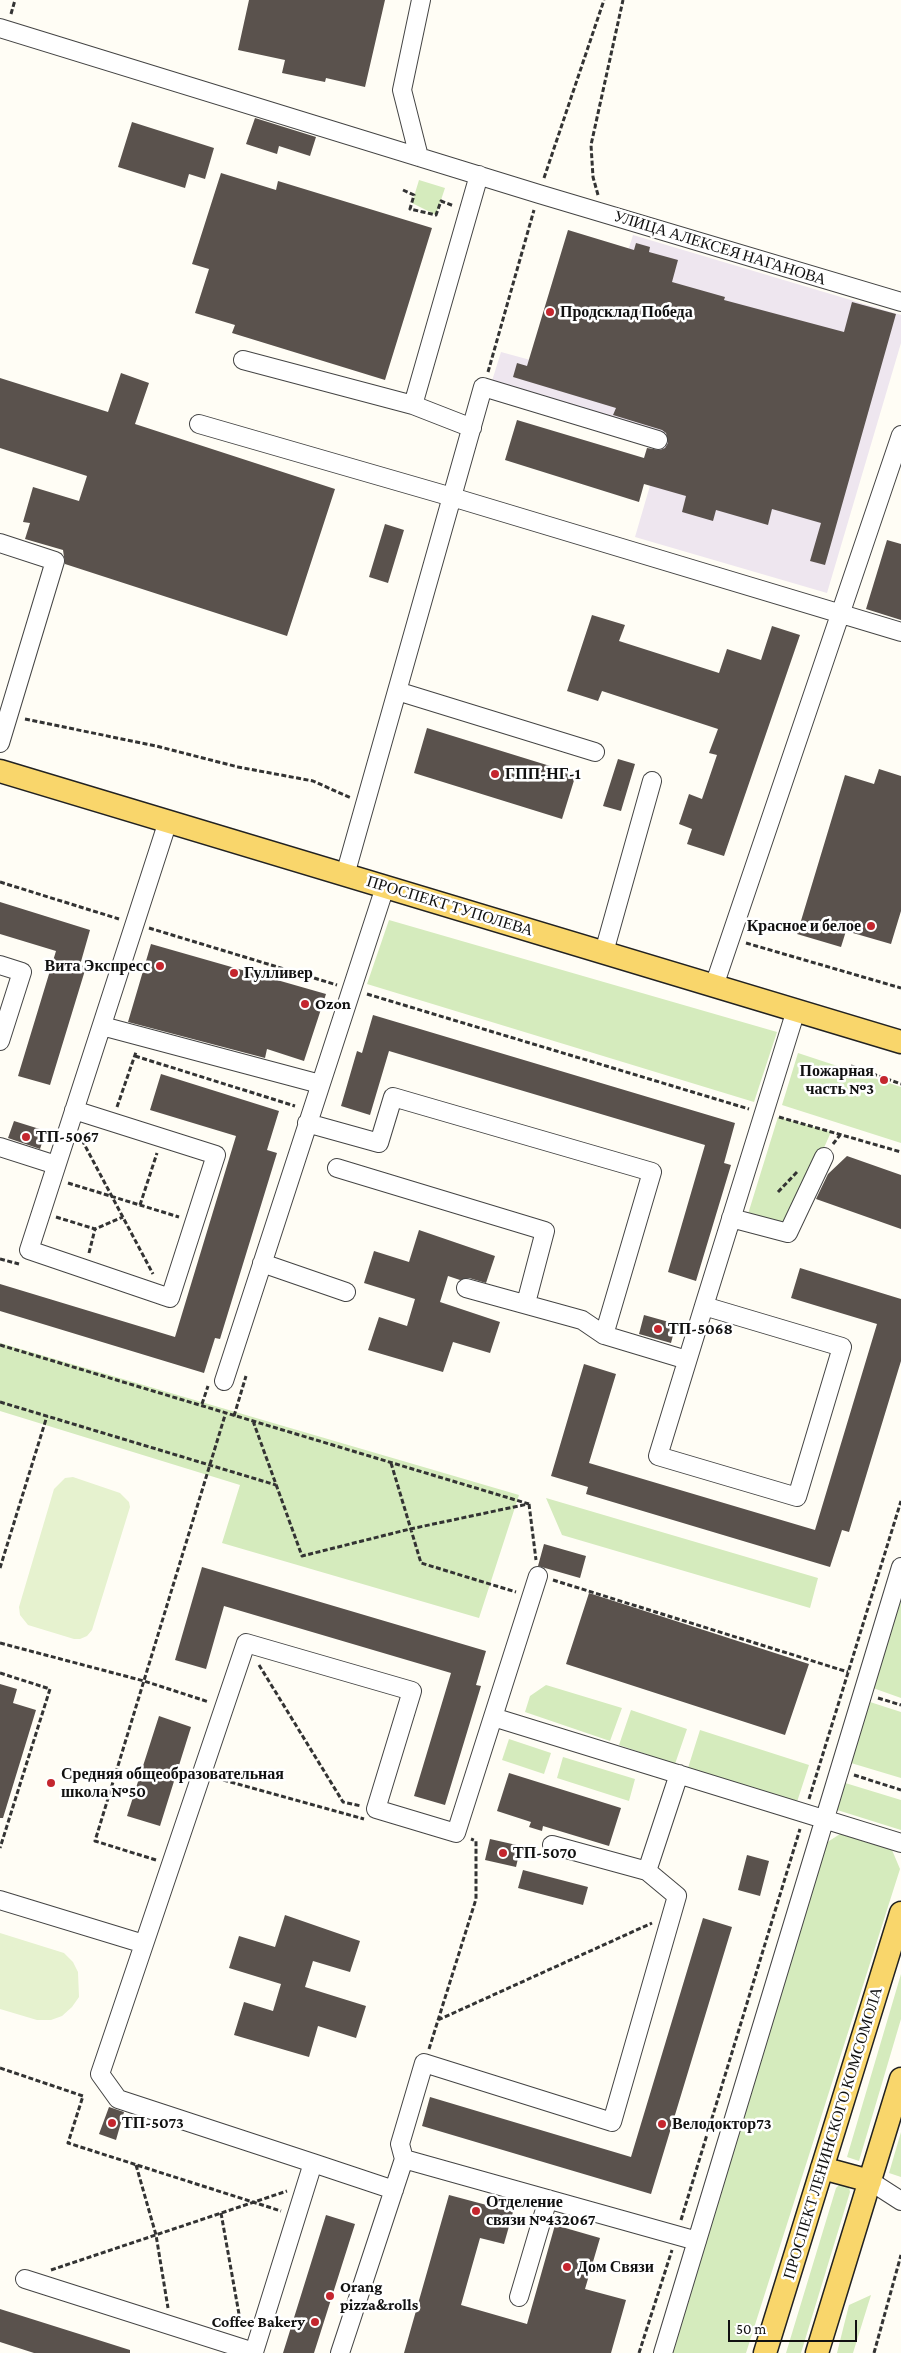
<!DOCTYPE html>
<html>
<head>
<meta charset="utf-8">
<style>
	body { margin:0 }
	#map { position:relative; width:901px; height:2353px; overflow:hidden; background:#fffdf5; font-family:"Crimson Pro",serif }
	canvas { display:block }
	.scale { position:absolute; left:728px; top:2320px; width:129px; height:22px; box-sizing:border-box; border:2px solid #111; border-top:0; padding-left:6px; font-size:15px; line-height:18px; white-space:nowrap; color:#111; -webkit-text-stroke:4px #fff; paint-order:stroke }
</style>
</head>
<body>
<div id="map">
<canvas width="901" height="2353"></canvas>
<div class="scale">50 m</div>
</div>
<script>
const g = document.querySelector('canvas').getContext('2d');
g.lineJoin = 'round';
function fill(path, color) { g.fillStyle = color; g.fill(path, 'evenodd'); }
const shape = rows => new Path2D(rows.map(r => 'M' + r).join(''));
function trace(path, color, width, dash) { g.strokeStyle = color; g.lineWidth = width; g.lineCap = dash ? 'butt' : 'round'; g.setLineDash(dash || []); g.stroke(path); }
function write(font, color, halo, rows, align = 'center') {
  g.font = font + ' "Crimson Pro",serif'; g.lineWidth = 5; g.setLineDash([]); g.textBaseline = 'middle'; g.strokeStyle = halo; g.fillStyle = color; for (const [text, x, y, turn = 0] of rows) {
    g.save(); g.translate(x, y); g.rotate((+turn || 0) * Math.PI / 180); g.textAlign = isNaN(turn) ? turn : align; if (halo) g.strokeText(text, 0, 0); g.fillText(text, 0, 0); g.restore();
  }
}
const industrial = shape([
	[633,235,901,315,901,343,827,593,635,537,661,448,487,397,501,352,589,376]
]);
const green = shape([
	[419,180,445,188,436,215,412,203],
	[389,920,777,1032,754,1102,367,984],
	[798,1053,901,1087,901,1143,782,1105],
	[778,1117,831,1132,790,1224,748,1214],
	[0,1343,519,1495,479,1618,222,1543,240,1485,0,1411],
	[546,1498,818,1578,810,1608,562,1535],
	[901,1592,901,1698,873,1688],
	[546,1685,622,1708,610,1741,525,1712,530,1696],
	[870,1702,901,1712,901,1778,851,1763],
	[631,1710,687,1729,675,1764,619,1745],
	[700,1730,809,1765,797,1802,688,1768],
	[509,1739,551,1753,544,1774,502,1760],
	[563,1757,635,1779,629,1801,557,1778],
	[842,1782,901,1800,901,1830,834,1809],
	[840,1834,892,1850,900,1869,746,2353,673,2353,826,1843],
	[901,1974,901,2019,859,2161,847,2157],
	[901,2132,901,2177,889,2173],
	[840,2184,849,2187,850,2192,801,2353,786,2353,836,2188],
	[871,2295,853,2353,837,2353,849,2305]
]);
const pitch = shape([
	[73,1477,120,1493,129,1502,130,1507,92,1630,87,1636,80,1639,74,1639,28,1625,20,1615,19,1607,54,1489,65,1478],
	[0,1933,64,1953,73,1962,78,1972,79,1997,72,2007,62,2016,51,2020,37,2020,0,2009]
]);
const building = shape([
	[249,0,385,0,365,87,326,78,325,82,282,73,285,60,238,50],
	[255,118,316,137,310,156,279,146,277,154,246,144],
	[132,122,214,148,205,179,189,174,185,188,118,167],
	[221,173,276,190,278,181,432,228,385,380,232,333,235,325,195,313,209,269,192,264],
	[568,230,634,250,636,243,650,247,649,252,678,260,672,282,725,297,724,300,844,332,852,302,896,314,825,565,810,561,821,523,772,509,768,525,716,510,713,521,682,512,686,496,644,484,639,502,505,460,517,420,644,458,647,448,660,450,665,448,668,443,666,433,662,430,613,415,616,408,513,377,517,363,527,366],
	[121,373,149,383,135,424,335,489,287,636,65,564,63,550,25,539,30,523,23,522,33,487,79,501,87,476,0,448,0,378,108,412],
	[385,524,404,530,388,583,369,577],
	[887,540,901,544,901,620,866,609],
	[592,615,625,625,619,641,719,673,727,649,761,660,772,626,800,635,724,856,687,844,692,829,679,824,689,794,702,799,717,755,709,753,718,729,602,691,598,701,567,691],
	[427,728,576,774,562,819,414,773],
	[618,759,635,764,621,811,603,806],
	[879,769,901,776,901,911,891,944,846,931,841,947,797,934,845,775,874,784],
	[0,902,90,930,80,965,86,967,50,1085,18,1076,56,951,0,934],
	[151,944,326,994,304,1061,267,1049,265,1058,128,1022],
	[373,1015,735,1123,724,1163,731,1165,696,1281,668,1272,705,1145,389,1051,370,1115,341,1106,357,1051,362,1053],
	[161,1074,279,1111,267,1150,277,1153,220,1339,215,1338,204,1373,0,1311,0,1284,175,1337,236,1136,150,1110],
	[14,1121,46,1131,40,1149,8,1138],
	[847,1156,901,1175,901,1229,816,1199,828,1174],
	[419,1230,495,1256,486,1283,469,1278,460,1280,448,1276,440,1302,500,1322,490,1353,453,1342,443,1372,368,1350,379,1317,407,1326,415,1299,364,1283,374,1251,409,1262],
	[800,1268,901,1299,901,1361,849,1532,842,1530,830,1567,586,1494,588,1487,551,1476,584,1364,616,1374,589,1463,815,1530,877,1324,791,1298],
	[644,1315,676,1324,671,1343,639,1334],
	[544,1544,586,1556,580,1578,538,1566],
	[202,1567,486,1651,476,1685,481,1686,445,1805,414,1796,451,1673,224,1606,206,1669,175,1660],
	[589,1593,809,1664,785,1735,566,1664],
	[0,1684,17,1689,13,1703,36,1710,3,1818,0,1818],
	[159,1716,191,1727,160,1826,127,1816],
	[509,1773,621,1808,609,1846,543,1826,542,1831,529,1827,531,1822,497,1811],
	[490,1839,521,1846,516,1867,485,1860],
	[747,1855,769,1861,760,1896,738,1890],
	[523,1870,588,1887,583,1905,518,1888],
	[285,1915,360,1941,350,1972,313,1961,305,1987,366,2006,356,2038,318,2026,309,2057,234,2035,244,2002,273,2011,281,1984,229,1968,239,1936,275,1947],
	[703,1918,732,1927,651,2194,422,2126,430,2097,631,2157],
	[109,2107,124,2112,116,2140,99,2134],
	[449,2195,513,2212,504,2244,480,2238,461,2305,527,2324,555,2225,600,2238,585,2289,626,2300,611,2353,404,2353],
	[326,2215,355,2224,314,2353,283,2353],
	[0,2309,130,2350,130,2353,34,2353,0,2342]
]);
const path = shape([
	[11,14,15,0],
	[544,178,604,0],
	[403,190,414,195,410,209,436,215,441,201,454,206],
	[598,195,593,177,591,145,623,0],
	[488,372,534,210],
	[25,719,156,746,238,767,313,781,351,798],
	[0,882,119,919],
	[149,928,337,985],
	[746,943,901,988],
	[367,994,749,1109],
	[135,1056,295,1106],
	[851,1066,901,1084],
	[117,1107,136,1052],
	[779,1117,901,1152],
	[82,1140,153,1274],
	[833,1144,840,1135],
	[68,1183,179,1217],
	[778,1192,797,1172],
	[140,1205,157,1153],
	[56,1217,95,1229,123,1217],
	[89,1253,95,1229],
	[0,1259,19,1264],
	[0,1345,529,1504],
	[0,1402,276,1485],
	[202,1404,208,1386],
	[234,1416,246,1376],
	[253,1421,302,1556,410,1529,528,1504],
	[391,1463,421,1563,516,1592],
	[529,1504,536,1560],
	[0,1568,47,1416],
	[553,1580,848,1672],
	[0,1643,144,1681,209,1702],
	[259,1665,343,1802,361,1806],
	[0,1673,50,1689,0,1848],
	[878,1698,901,1705],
	[854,1775,901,1790],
	[216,1778,364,1819],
	[809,1799,901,1501],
	[156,1860,95,1841,226,1412],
	[438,2020,652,1923],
	[429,2049,476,1899,476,1841,471,1839],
	[0,2068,83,2096,68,2143,281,2211],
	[136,2165,156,2235,168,2308],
	[221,2213,242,2331],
	[681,2220,800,1829],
	[51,2270,287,2191],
	[639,2353,672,2250],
	[874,2353,901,2255]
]);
const minor = shape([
	[0,28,539,194,901,302],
	[419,157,402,90,421,0],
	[243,360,413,405,472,428],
	[413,405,479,175],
	[199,424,452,497,901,632],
	[0,543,55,561,0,743],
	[397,691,595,752],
	[345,875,483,387,658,440],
	[604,952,652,781],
	[0,965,22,972,0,1041],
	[714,986,901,435],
	[102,1026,320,1084],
	[74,1110,216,1155,170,1298,29,1250,168,821],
	[307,1123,379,1143,393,1097,652,1172,604,1335],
	[0,1147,56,1165],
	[337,1168,545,1231,526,1303],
	[731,1218,788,1233,824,1157],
	[262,1263,346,1292],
	[466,1288,582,1320,604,1335,687,1360],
	[704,1306,842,1347,797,1497,658,1456,704,1306,796,1010],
	[224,1381,385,887],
	[493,1717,901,1843],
	[679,1774,647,1871,677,1896,612,2122,424,2063,400,2144,404,2159,697,2241],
	[552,1845,647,1871],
	[0,1900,144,1944],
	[313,2163,118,2099,100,2074,246,1643,412,1691,376,1809,456,1833,538,1576],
	[870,2181,901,2201],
	[25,2279,254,2352,313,2163,394,2190],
	[519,2297,548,2199],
	[340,2353,404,2159],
	[663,2353,901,1567]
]);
const major = shape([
	[0,771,901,1042],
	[822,2168,870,2181],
	[765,2353,901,1913],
	[817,2353,901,2079]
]);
const markers = [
	[550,312,5,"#c4262e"],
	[495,774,5,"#c4262e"],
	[871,926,5,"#c4262e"],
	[160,966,5,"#c4262e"],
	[234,973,5,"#c4262e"],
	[305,1004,5,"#c4262e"],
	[884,1080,5,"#c4262e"],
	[26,1137,5,"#c4262e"],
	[658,1329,5,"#c4262e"],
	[51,1783,5,"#c4262e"],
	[503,1853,5,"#c4262e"],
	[112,2123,5,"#c4262e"],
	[662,2124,5,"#c4262e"],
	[476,2211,5,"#c4262e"],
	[567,2267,5,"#c4262e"],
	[330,2296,5,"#c4262e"],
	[315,2322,5,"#c4262e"]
];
const streetNames = [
	["УЛИЦА АЛЕКСЕЯ НАГАНОВА",720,248,17],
	["ПРОСПЕКТ ТУПОЛЕВА",450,906,17],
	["ПРОСПЕКТ ЛЕНИНСКОГО КОМСОМОЛА",833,2133,-73]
];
const poiNames = [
	["Продсклад Победа",560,312],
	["ГПП-НГ-1",505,774],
	["Красное и белое",861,926,"right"],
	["Вита Экспресс",150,966,"right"],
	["Гулливер",244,973],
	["Ozon",315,1004],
	["Пожарная",874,1071,"right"],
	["часть №3",874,1089,"right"],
	["ТП-5067",36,1137],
	["ТП-5068",668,1329],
	["Средняя общеобразовательная",61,1774],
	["школа №50",61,1792],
	["ТП-5070",513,1853],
	["ТП-5073",122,2123],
	["Велодоктор73",672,2124],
	["Отделение",486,2202],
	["связи №432067",486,2220],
	["Дом Связи",577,2267],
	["Orang",340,2287],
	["pizza&rolls",340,2305],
	["Coffee Bakery",305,2322,"right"]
];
fill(industrial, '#eee6ef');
fill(green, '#d5ebbd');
fill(pitch, '#e6f2cf');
fill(building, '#5a524d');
trace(minor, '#444', 20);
trace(major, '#222', 25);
trace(path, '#333', 3, [5, 2.5]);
trace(minor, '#fff', 18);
trace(major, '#f9d66b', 22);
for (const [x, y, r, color] of markers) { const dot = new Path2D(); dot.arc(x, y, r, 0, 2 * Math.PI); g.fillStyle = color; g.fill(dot); trace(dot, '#fff', 2); }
write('16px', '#111', '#fff', streetNames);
write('bold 16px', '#111', '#fff', poiNames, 'left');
</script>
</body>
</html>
